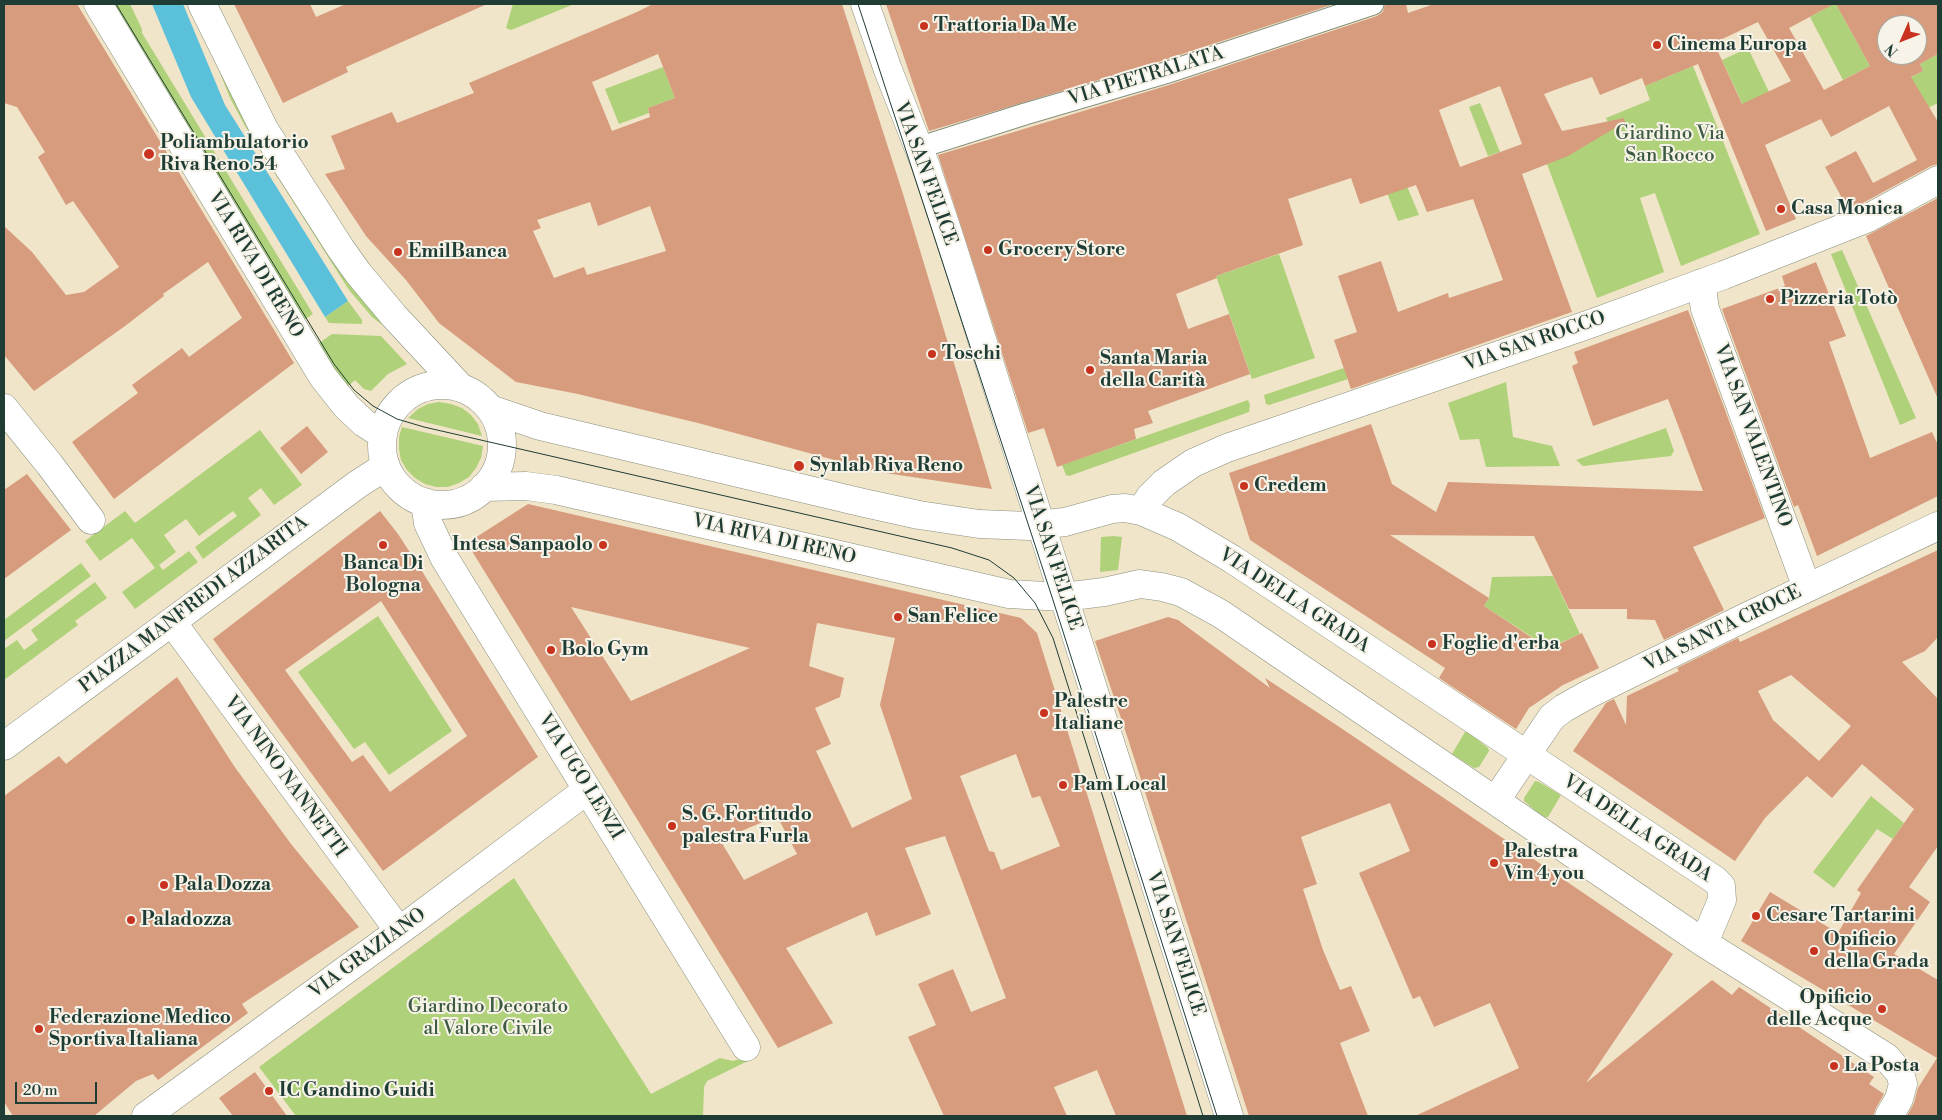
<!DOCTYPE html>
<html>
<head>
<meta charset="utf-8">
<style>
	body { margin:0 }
	#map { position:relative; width:1942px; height:1120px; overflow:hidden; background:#f0e4c9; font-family:"Libre Bodoni",serif }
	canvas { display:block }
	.frame { position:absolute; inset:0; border:5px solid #1f3d34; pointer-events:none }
	.north { position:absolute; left:1877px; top:15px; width:50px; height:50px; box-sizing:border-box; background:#f7f3e8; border:1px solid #a1aaa0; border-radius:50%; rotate:226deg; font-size:14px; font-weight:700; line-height:20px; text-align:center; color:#1f3d34 }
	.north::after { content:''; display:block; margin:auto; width:18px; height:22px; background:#c8321e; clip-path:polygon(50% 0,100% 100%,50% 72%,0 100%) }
	.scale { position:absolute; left:15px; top:1082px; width:82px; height:22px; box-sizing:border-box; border:2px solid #1f3d34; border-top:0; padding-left:6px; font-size:15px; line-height:18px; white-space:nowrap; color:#1f3d34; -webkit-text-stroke:4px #f7f3e8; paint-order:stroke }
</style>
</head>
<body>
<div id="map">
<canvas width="1942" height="1120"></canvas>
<div class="frame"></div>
<div class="north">N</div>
<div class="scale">20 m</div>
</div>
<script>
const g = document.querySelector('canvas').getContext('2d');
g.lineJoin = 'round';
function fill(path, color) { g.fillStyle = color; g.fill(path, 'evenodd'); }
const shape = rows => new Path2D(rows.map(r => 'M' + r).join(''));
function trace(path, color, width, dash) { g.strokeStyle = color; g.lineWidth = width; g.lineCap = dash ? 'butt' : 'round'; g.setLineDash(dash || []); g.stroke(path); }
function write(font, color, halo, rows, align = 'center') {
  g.font = font + ' "Libre Bodoni",serif'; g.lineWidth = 4; g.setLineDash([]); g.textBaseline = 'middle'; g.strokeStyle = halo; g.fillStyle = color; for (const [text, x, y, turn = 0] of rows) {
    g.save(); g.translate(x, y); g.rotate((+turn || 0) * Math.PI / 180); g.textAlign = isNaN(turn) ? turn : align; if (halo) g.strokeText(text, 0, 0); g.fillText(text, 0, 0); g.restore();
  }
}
const green = shape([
	[108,4,130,4,142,29,142,33,313,314,301,322],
	[513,4,574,4,511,30,506,28],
	[1829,4,1836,4,1870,66,1843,80,1810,17,1830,6],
	[1748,48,1769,92,1748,116,1722,60],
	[1938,54,1938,103,1926,109,1910,78,1923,71,1920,64],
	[214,55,385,327,372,317,349,290,245,126,230,98,214,58],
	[1693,66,1760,234,1681,266,1655,193,1640,198,1664,272,1597,298,1547,164,1611,130,1606,118,1650,100,1645,86],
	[663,67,675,98,648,108,649,113,619,124,605,89],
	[1480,103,1500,152,1488,156,1469,107],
	[1393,153,1419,215,1398,221,1374,159],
	[1842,250,1916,418,1900,425,1831,254],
	[1279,254,1315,358,1252,379,1216,276],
	[348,301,362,320,362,324,329,323,325,317],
	[332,334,381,336,407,364,388,374,371,391,364,389,355,380,345,389,315,346],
	[1344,368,1348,379,1269,405,1266,404,1264,395],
	[1506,382,1513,437,1552,446,1560,466,1486,467,1479,439,1460,440,1448,403],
	[1248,400,1250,405,1249,412,1069,476,1066,475,1062,465],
	[439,402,451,404,462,408,471,415,478,424,482,436,408,418,418,409,428,404],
	[402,427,483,446,481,458,476,468,469,477,459,483,448,487,436,487,425,484,415,478,407,470,401,460,399,449,399,437],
	[1666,428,1674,451,1671,456,1583,466,1576,460],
	[260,430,302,485,274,505,261,488,248,498,261,515,203,559,195,547,237,516,233,511,199,536,186,519,164,535,176,552,159,565,163,570,189,551,198,562,135,609,122,592,155,568,132,538,100,561,85,541,125,511,135,523],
	[1114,536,1122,537,1118,570,1100,572,1101,537],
	[81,563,91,576,4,641,4,620],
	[1553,576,1580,634,1549,648,1484,606,1489,598,1492,577],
	[95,582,107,598,75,621,78,625,4,680,4,649,17,640,24,650,38,640,31,630],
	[378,616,452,731,389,775,365,742,354,749,298,672],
	[1465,732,1468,732,1488,748,1489,751,1479,767,1474,768,1452,754],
	[1535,781,1539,782,1561,795,1548,817,1544,818,1524,801,1524,798],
	[1871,796,1904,823,1893,839,1877,829,1834,888,1813,872],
	[514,878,651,1094,720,1058,733,1061,749,1056,752,1059,707,1081,704,1087,703,1116,296,1116,259,1067]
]);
const water = shape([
	[152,4,183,4,225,105,348,301,325,317,191,97]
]);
const building = shape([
	[4,4,77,4,294,363,114,499,72,442,138,393,132,385,182,348,189,357,242,318,208,262,163,294,164,296,125,326,34,391,4,355,4,226,32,252,66,295,84,292,119,267,73,201,66,205,38,157,45,152,17,107,4,103],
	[234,4,310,4,316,17,346,4,487,4,346,67,348,72,283,103],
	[653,4,842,4,903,194,992,489,879,472,698,423,578,394,516,382,439,323,406,280,366,236,325,174,345,169,331,136,392,112,397,123,474,93,469,83,637,12],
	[658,54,675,98,648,108,650,117,612,131,592,82],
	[590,202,598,226,650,206,666,251,587,275,584,267,554,278,533,231,541,228,537,220],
	[886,4,1334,4,1161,61,929,131],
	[1385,4,1406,4,1408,13,1434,4,1834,4,1789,28,1824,90,1870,66,1836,4,1938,4,1938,54,1920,64,1923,71,1911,77,1938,122,1938,164,1931,166,1861,204,1848,209,1825,167,1856,151,1873,183,1917,160,1889,106,1831,137,1821,119,1765,145,1796,219,1766,231,1698,64,1645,86,1642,78,1600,95,1592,77,1571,84,1544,94,1562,131,1624,118,1625,122,1568,156,1522,174,1572,312,1351,389,1334,340,1357,332,1338,276,1381,261,1398,312,1448,293,1449,298,1503,280,1473,199,1427,212,1416,185,1360,204,1351,178,1288,199,1303,245,1216,276,1217,278,1176,294,1188,329,1229,314,1250,374,1148,411,1153,423,1134,429,1136,439,1057,467,1044,428,1028,433,938,155,1169,85,1377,16,1383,12],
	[1758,22,1791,81,1742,104,1714,43],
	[1887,25,1917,25,1917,55,1887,55],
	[1500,86,1522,144,1460,167,1439,110],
	[1938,198,1938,399,1866,236],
	[1816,262,1846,336,1829,342,1870,458,1932,432,1938,445,1938,496,1817,556,1798,505,1794,507,1722,309,1785,286,1782,276],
	[1688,310,1765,518,1693,547,1724,610,1664,640,1655,620,1627,619,1627,609,1569,609,1534,536,1390,535,1489,598,1484,606,1549,649,1582,633,1599,668,1563,685,1529,708,1516,729,1439,678,1445,668,1250,540,1229,473,1371,424,1392,484,1436,512,1448,482,1703,491,1668,399,1593,426,1572,366,1578,363,1574,352],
	[307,426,328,452,301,474,280,448],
	[27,474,71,530,4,579,4,490],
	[528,504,1021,618,1037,633,1187,1116,1116,1116,1097,1070,1054,1087,1067,1116,944,1116,908,1037,936,1025,918,984,953,969,971,1012,1006,998,945,836,905,848,931,914,876,936,867,912,786,948,833,1023,778,1048,467,543],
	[571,607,750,648,631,701],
	[817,623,895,638,880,705,912,799,852,828,816,751,831,744,815,708,840,697,844,678,809,666],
	[1016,754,1032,798,1040,796,1060,846,1001,870,994,852,989,851,960,776],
	[777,816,797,854,744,880,720,840],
	[380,511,398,534,420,568,538,757,383,871,213,639],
	[381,601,467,736,390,792,363,755,352,762,285,670],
	[1938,550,1938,637,1925,651,1902,662,1938,699,1938,846,1909,887,1930,902,1894,954,1938,980,1938,1116,1907,1116,1914,1103,1918,1088,1937,1058,1741,941,1770,892,1838,933,1861,893,1857,890,1914,809,1862,764,1832,798,1807,776,1765,818,1735,861,1573,751,1606,703,1614,699,1626,725,1627,696,1679,671,1677,668,1738,638,1740,642],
	[1791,675,1851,726,1819,761,1773,720,1758,691],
	[1168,617,1178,620,1270,688,1265,678,1341,728,1673,954,1586,1083,1712,980,1732,995,1739,987,1874,1077,1869,1084,1884,1094,1876,1108,1873,1116,1415,1116,1519,1068,1490,1003,1434,1027,1420,996,1413,999,1359,873,1410,851,1390,803,1301,837,1317,884,1303,889,1323,950,1340,990,1351,986,1370,1031,1340,1043,1368,1116,1249,1116,1128,739,1095,641],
	[177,677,234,766,291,844,359,927,242,1004,248,1013,158,1080,153,1074,136,1081,94,1116,13,1116,4,1102,4,796,59,756,66,764],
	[255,1072,287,1116,233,1116,219,1098]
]);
const pedestrian = shape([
	[918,148,1025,114,1165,73,1373,4]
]);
const minor = shape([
	[98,4,323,377,346,406,364,423,383,435],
	[202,4,264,129,341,249,358,273,394,316,461,388],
	[1701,283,1705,309,1807,588],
	'382 445a60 60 0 1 1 120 0a60 60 0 1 1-120 0Z',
	[4,408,50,465,91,520],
	[490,409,540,426,864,503,919,515,979,524,1029,526,1065,522,1112,509,1125,508,1141,511,1178,527,1232,559,1715,880,1721,886,1722,900,1704,943],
	[484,487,526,486,556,490,1009,594,1064,597,1104,592,1140,584,1162,587,1181,592,1221,614,1704,943,1886,1057,1900,1073,1903,1084,1899,1099,1889,1116],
	[425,502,428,523,445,559,746,1047],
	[1141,511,1150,497,1164,483,1193,463,1227,448,1590,324,1724,275,1868,218,1938,180],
	[172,622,399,931],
	[4,746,358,484,386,466],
	[1496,800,1552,717,1564,708,1589,694,1746,617,1938,526],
	[146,1116,414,920,587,790]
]);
const tertiary = shape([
	[865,4,888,70,925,164,949,236,1229,1116]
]);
const tram = shape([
	[116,4,334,364,354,390,373,406,397,419,424,427,952,548,989,560,1014,578,1035,603,1053,638,1203,1116],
	[858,4,1052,597,1217,1116]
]);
const markers = [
	[924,26,5,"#c8321e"],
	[1657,45,5,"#c8321e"],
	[149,154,6,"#c8321e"],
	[1781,209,5,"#c8321e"],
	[988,250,5,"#c8321e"],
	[398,252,5,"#c8321e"],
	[1770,299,5,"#c8321e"],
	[932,354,5,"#c8321e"],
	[1090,370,5,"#c8321e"],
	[799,466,6,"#c8321e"],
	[1244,486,5,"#c8321e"],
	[383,545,5,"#c8321e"],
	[603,545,5,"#c8321e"],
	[898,617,5,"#c8321e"],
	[1432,644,5,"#c8321e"],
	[551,650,5,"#c8321e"],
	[1044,713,5,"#c8321e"],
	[1063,785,5,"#c8321e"],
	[672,826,5,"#c8321e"],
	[1494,863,5,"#c8321e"],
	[164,885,5,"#c8321e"],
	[1756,916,5,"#c8321e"],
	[131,920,5,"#c8321e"],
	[1814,951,5,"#c8321e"],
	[1882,1009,5,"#c8321e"],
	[39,1029,5,"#c8321e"],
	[1834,1066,5,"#c8321e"],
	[269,1091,5,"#c8321e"]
];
const poiNames = [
	["Trattoria Da Me",934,26],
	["Cinema Europa",1667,45],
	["Poliambulatorio",160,143],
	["Riva Reno 54",160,165],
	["Casa Monica",1791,209],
	["Grocery Store",998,250],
	["EmilBanca",408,252],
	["Pizzeria Totò",1780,299],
	["Toschi",942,354],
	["Santa Maria",1100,359],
	["della Carità",1100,381],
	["Synlab Riva Reno",810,466],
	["Credem",1254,486],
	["Intesa Sanpaolo",593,545,"right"],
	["Banca Di",383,564,"center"],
	["Bologna",383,586,"center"],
	["San Felice",908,617],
	["Foglie d'erba",1442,644],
	["Bolo Gym",561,650],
	["Palestre",1054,702],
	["Italiane",1054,724],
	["Pam Local",1073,785],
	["S. G. Fortitudo",682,815],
	["palestra Furla",682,837],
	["Palestra",1504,852],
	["Vin 4 you",1504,874],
	["Pala Dozza",174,885],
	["Cesare Tartarini",1766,916],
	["Paladozza",141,920],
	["Opificio",1824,940],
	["della Grada",1824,962],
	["Opificio",1872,998,"right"],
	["delle Acque",1872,1020,"right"],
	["Federazione Medico",49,1018],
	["Sportiva Italiana",49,1040],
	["La Posta",1844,1066],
	["IC Gandino Guidi",279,1091]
];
const streetNames = [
	["VIA PIETRALATA",1146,77,-17],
	["VIA SAN FELICE",925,174,70],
	["VIA RIVA DI RENO",255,265,59],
	["VIA SAN ROCCO",1535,342,-19],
	["VIA SAN VALENTINO",1752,436,70],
	["VIA RIVA DI RENO",774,540,13],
	["VIA SAN FELICE",1052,558,72],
	["VIA DELLA GRADA",1294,601,33],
	["PIAZZA MANFREDI AZZARITA",194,605,-37],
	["VIA SANTA CROCE",1723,629,-26],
	["VIA NINO NANNETTI",285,777,54],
	["VIA UGO LENZI",580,777,58],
	["VIA DELLA GRADA",1637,829,34],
	["VIA SAN FELICE",1175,944,72],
	["VIA GRAZIANO",368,954,-36]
];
const parkNames = [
	["Giardino Via",1670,134],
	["San Rocco",1670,156],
	["Giardino Decorato",488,1007],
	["al Valore Civile",488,1029]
];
fill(green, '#afd179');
fill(water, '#5bc0d9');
fill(building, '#d79b7d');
trace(pedestrian, '#88907e', 23);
trace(minor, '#88907e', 29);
trace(tertiary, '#88907e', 29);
trace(pedestrian, '#fff', 21);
trace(minor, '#fff', 28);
trace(tertiary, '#fff', 28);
trace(tram, '#1f3d34', 1);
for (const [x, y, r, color] of markers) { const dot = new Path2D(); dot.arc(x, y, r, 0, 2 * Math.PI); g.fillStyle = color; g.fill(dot); trace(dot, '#f7f3e8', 2); }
write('bold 19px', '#1f3d34', '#f7f3e8', poiNames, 'left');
write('19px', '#1f3d34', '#f7f3e8', streetNames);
write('19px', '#3c5b42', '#f7f3e8', parkNames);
</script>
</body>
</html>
